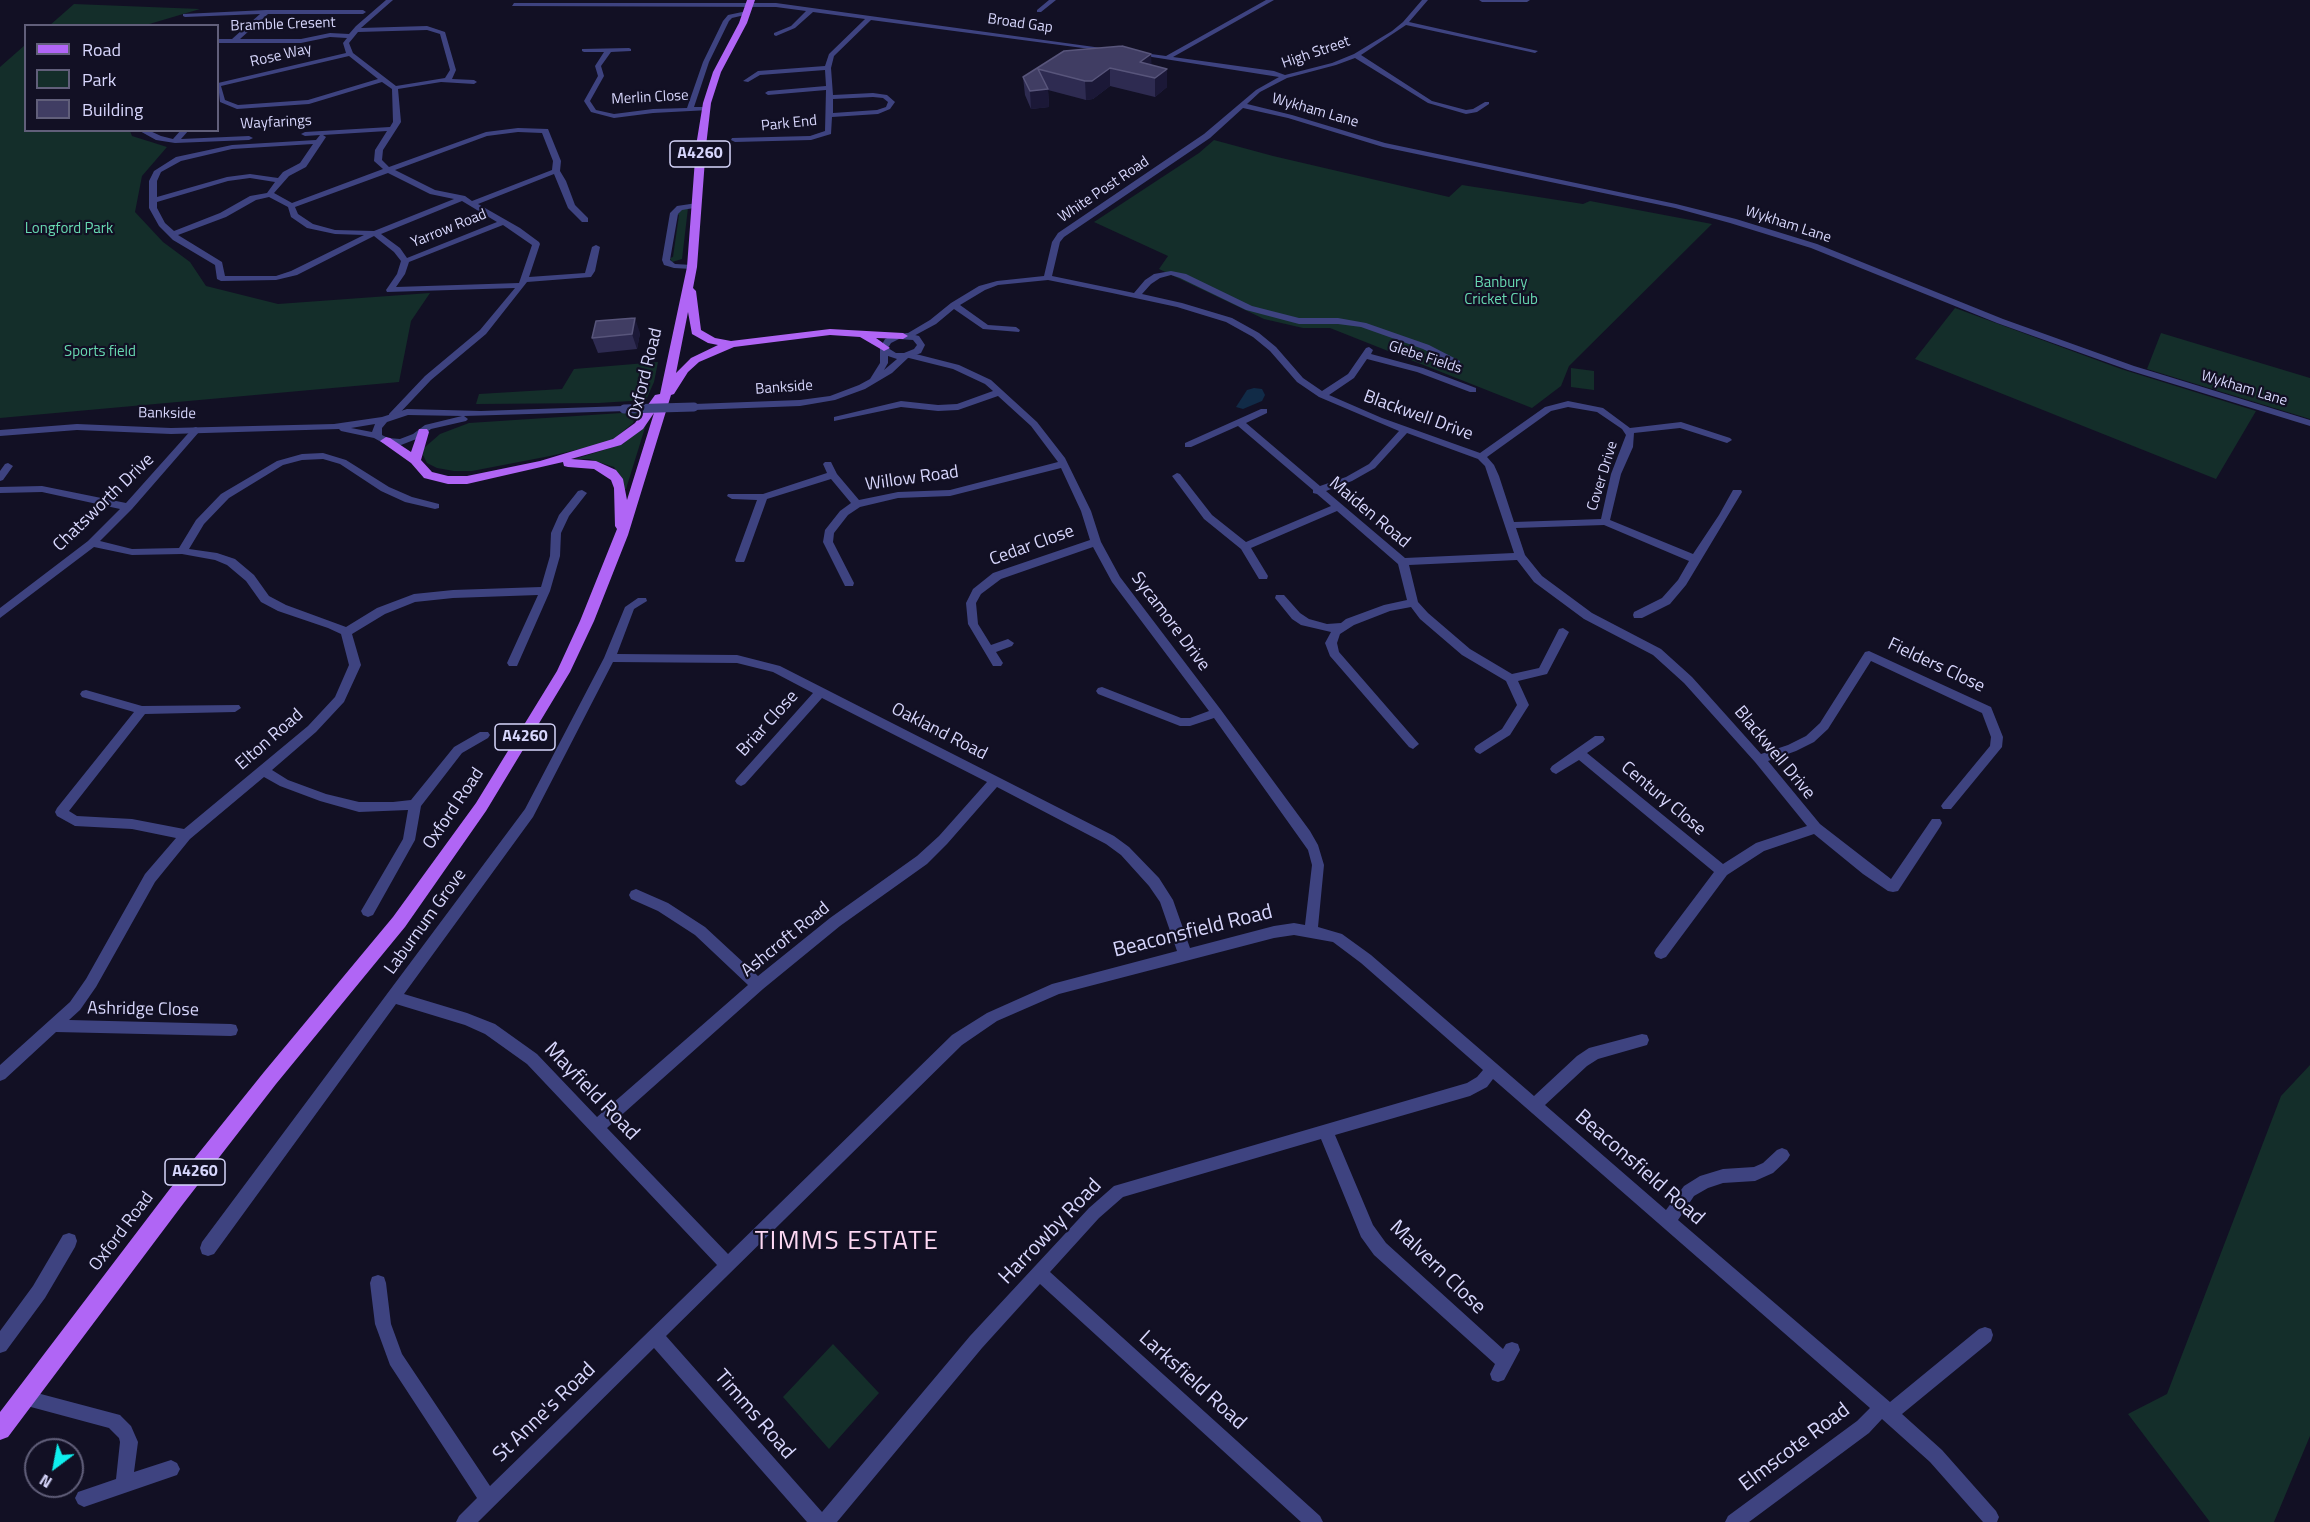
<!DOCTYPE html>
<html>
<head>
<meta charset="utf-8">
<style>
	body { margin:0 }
	#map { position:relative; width:2310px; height:1522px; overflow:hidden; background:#121024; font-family:"Titillium Web",sans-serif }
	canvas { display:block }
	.legend { position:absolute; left:24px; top:24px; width:195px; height:108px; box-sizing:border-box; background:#121024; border:2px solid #615f7a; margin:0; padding:8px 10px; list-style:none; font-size:18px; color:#d7d6fc }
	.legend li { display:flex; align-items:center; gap:12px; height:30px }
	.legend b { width:30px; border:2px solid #615f7a }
	.north { position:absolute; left:24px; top:1438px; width:60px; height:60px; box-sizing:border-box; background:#121024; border:2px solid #615f7a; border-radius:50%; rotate:212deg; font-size:16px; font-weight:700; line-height:24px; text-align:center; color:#d7d6fc }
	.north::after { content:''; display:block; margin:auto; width:21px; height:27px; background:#0fefee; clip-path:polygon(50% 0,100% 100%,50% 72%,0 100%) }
</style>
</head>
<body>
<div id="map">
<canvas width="2310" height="1522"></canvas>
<ul class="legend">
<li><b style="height:8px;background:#b065f5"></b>Road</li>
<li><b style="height:16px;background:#142e2a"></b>Park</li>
<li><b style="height:16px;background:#403d63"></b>Building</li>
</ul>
<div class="north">N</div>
</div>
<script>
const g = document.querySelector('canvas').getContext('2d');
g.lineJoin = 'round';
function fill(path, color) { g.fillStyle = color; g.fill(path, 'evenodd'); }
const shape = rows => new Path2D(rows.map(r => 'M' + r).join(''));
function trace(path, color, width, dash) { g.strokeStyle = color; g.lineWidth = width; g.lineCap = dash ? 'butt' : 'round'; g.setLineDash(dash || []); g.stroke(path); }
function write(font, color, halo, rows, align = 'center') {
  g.font = font + ' "Titillium Web",sans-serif'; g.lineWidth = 4.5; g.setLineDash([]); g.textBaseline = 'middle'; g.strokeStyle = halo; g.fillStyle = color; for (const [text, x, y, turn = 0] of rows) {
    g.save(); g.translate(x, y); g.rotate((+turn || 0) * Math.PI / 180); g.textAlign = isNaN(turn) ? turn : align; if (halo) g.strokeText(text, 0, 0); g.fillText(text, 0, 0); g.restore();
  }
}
const green = shape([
	[74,4,200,9,146,25,49,26],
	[25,45,26,130,130,131,132,136,167,147,142,176,135,212,163,242,190,262,206,286,278,304,430,293,411,321,399,382,0,418,0,67],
	[1214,140,1273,156,1449,197,1462,185,1583,204,1590,201,1712,224,1569,366,1561,386,1532,408,1330,328,1303,328,1264,319,1159,269,1168,256,1094,222,1199,153],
	[688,208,682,259,672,262,670,258,673,257,679,215,677,215,682,209],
	[1955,308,2121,369,2256,411,2216,479,1915,359],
	[2161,333,2310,378,2310,419,2147,369],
	[658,362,654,382,646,400,599,403,476,404,479,394,562,389,574,369],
	[1571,368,1594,371,1594,390,1571,387],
	[637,412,633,423,610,442,550,456,472,471,454,471,437,468,427,463,423,455,424,448,440,434,469,423],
	[648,418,626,489,623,489,619,475,614,467,589,459,575,459,623,444,640,429],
	[2310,1065,2310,1436,2274,1522,2210,1522,2128,1414,2167,1394,2281,1096],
	[833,1344,879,1393,829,1449,783,1397]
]);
const water = shape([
	[1254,388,1262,389,1265,395,1262,401,1243,409,1236,407,1247,390]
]);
const minor = shape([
	[386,0,393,0,361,28,427,26,445,32,456,70,452,79,474,80,477,82,474,84,441,82,398,89,401,122,383,150,382,160,389,167,486,132,518,128,548,129,561,161,560,171,566,181,575,205,588,218,588,222,582,222,568,208,554,174,478,204,520,228,539,242,540,244,529,277,585,273,592,247,596,245,600,247,595,271,591,277,527,282,486,334,431,380,395,418,392,419,389,418,389,414,425,376,480,330,515,288,387,292,386,290,397,274,401,261,394,252,374,236,297,275,276,280,221,281,217,279,215,265,173,240,159,226,149,208,149,181,154,171,176,157,232,145,316,140,320,135,305,136,301,134,305,132,390,127,393,122,392,89,382,82,309,104,237,109,220,102,218,83,346,53,343,43,347,38,330,37,301,43,218,43,218,39,232,39,260,14,185,17,183,16,183,14,266,10,363,10,366,12,363,14,268,14,240,39,301,39,330,33,349,34,356,26,386,0],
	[427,30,440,34,450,70,445,78,396,86,353,53,349,43,358,32,427,30],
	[349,56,378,79,308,100,238,105,225,100,221,86,349,56],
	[387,131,375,150,374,161,383,169,292,203,274,193,289,176,306,167,326,137,323,135,387,131],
	[518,132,542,133,553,161,552,170,472,201,465,196,435,190,395,170,487,136,518,132],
	[313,144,300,163,283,172,278,178,250,174,227,177,157,197,157,181,161,172,181,161,232,149,313,144],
	[388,173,430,194,454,199,374,231,335,230,313,224,298,214,295,207,388,173],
	[250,178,275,182,267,193,250,196,220,213,174,231,165,223,157,208,157,202,228,181,250,178],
	[269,197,288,207,291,217,307,228,335,234,364,235,291,271,276,276,225,276,222,262,178,235,226,217,256,200,269,197],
	[462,201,497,222,407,258,400,248,381,234,462,201],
	[503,225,532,245,519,283,396,287,405,274,409,262,503,225],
	[1049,0,1056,0,1041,12,1037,12,1037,10,1049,0],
	[1266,0,1274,0,1173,57,1274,71,1285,75,1332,63,1354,54,1392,31,1403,22,1422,0,1428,0,1409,22,1538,51,1535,53,1406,25,1361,55,1432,101,1466,110,1473,109,1485,102,1489,102,1489,104,1477,112,1466,114,1428,103,1355,58,1336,65,1287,78,1260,92,1247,104,1292,115,1385,143,1676,204,1736,219,1817,244,2003,319,2134,366,2310,420,2310,426,2128,370,1997,323,1811,248,1730,223,1675,208,1383,147,1288,118,1243,108,1210,138,1064,237,1060,242,1052,276,1134,293,1145,280,1154,274,1171,271,1186,274,1252,306,1299,318,1338,318,1366,323,1429,345,1460,361,1460,365,1454,365,1423,349,1361,327,1338,324,1299,324,1246,310,1180,278,1171,275,1160,278,1151,284,1142,294,1182,303,1232,318,1259,333,1276,347,1303,378,1322,391,1348,374,1366,348,1369,347,1373,350,1371,354,1423,368,1476,388,1476,392,1470,392,1417,372,1367,359,1354,378,1329,395,1382,418,1480,453,1545,407,1568,401,1603,408,1630,428,1681,422,1730,438,1732,440,1727,443,1680,428,1634,433,1633,447,1621,474,1610,520,1693,554,1719,515,1733,490,1741,490,1742,492,1686,585,1670,604,1642,618,1634,618,1633,615,1634,612,1662,598,1678,580,1689,561,1604,525,1516,528,1525,555,1542,576,1592,613,1661,649,1692,677,1761,754,1788,745,1806,736,1820,723,1865,652,1869,651,1991,707,2003,737,2002,747,1951,809,1943,809,1941,806,1943,803,1990,746,1991,737,1982,713,1871,661,1828,729,1814,742,1796,751,1768,761,1820,824,1891,879,1932,819,1940,819,1942,823,1940,827,1898,891,1893,892,1888,891,1863,874,1814,834,1764,851,1727,875,1666,957,1661,959,1656,957,1654,953,1656,949,1714,872,1579,760,1556,774,1552,772,1550,769,1552,766,1595,736,1603,736,1605,739,1603,742,1587,753,1723,864,1756,843,1807,826,1755,762,1684,683,1653,655,1584,619,1534,582,1517,560,1409,565,1418,602,1428,613,1470,649,1512,674,1539,668,1559,629,1563,628,1569,632,1547,674,1518,681,1529,705,1510,735,1480,754,1476,752,1474,749,1476,746,1502,729,1517,705,1506,681,1462,655,1420,619,1411,607,1390,611,1354,625,1340,634,1337,643,1339,652,1419,744,1413,749,1409,747,1330,656,1325,643,1331,632,1301,625,1292,619,1275,598,1276,595,1284,595,1300,613,1309,619,1327,624,1341,623,1346,619,1384,605,1407,600,1398,564,1337,511,1251,548,1268,576,1267,579,1259,579,1241,549,1204,519,1172,476,1177,473,1180,474,1212,515,1246,542,1331,506,1317,494,1313,493,1313,490,1238,426,1191,447,1185,447,1185,443,1261,409,1267,409,1267,413,1246,423,1320,486,1346,477,1369,464,1399,431,1319,397,1297,382,1270,351,1253,337,1226,322,1177,307,1112,293,1048,280,998,285,985,290,960,305,988,325,1016,327,1020,330,1019,332,983,329,954,309,936,324,910,338,903,336,930,320,951,303,979,286,997,281,1044,276,1052,242,1058,233,1204,134,1256,90,1279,77,1133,54,1136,52,1166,56,1266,0],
	[1568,407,1597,412,1622,429,1626,435,1611,474,1601,519,1514,522,1499,476,1494,465,1487,457,1551,411,1568,407],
	[1407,433,1478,459,1485,466,1514,553,1405,558,1326,491,1352,481,1375,468,1407,433],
	[1479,0,1530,0,1527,2,1482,2,1479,0],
	[514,3,776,3,1116,50,1113,52,871,20,834,56,831,68,833,95,873,93,887,95,895,102,890,109,878,114,832,117,831,134,811,140,735,142,731,140,732,138,810,136,825,131,826,90,768,95,765,93,768,91,826,86,825,70,760,75,748,82,743,81,758,71,825,66,829,54,865,19,813,12,795,28,776,36,774,35,774,33,791,26,806,11,776,7,512,6,514,3],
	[873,97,883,98,888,102,886,107,877,110,833,113,833,99,873,97],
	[747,11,750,13,749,14,732,18,729,21,709,62,694,107,707,107,709,108,709,110,653,113,614,118,591,112,584,101,598,76,595,66,604,52,584,52,582,51,582,49,629,48,631,49,631,51,611,52,601,66,604,76,590,101,596,110,614,114,653,109,687,108,703,62,723,21,728,15,747,11],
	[138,130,148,130,161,136,173,139,181,130,189,130,181,139,249,136,253,138,249,140,175,143,156,140,138,130],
	[697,203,701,205,700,207,682,210,678,214,670,260,675,264,692,265,696,267,692,269,674,268,664,265,662,260,670,213,677,206,697,203],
	[908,352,959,365,991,380,1037,422,1065,458,1091,511,1101,542,1120,577,1221,710,1310,831,1318,845,1324,865,1318,927,1342,934,1371,955,1534,1096,1577,1056,1589,1048,1642,1034,1647,1035,1649,1040,1647,1045,1598,1059,1587,1066,1545,1105,1666,1210,1684,1186,1700,1176,1723,1169,1754,1167,1763,1163,1777,1150,1782,1148,1787,1150,1790,1155,1787,1160,1773,1173,1755,1181,1723,1183,1708,1188,1694,1196,1678,1220,1890,1402,1979,1329,1985,1327,1991,1329,1993,1335,1991,1341,1902,1414,1942,1450,1996,1511,1999,1517,1997,1522,1983,1522,1930,1462,1882,1419,1869,1433,1749,1522,1725,1522,1728,1516,1857,1421,1870,1408,1493,1079,1487,1087,1470,1096,1335,1135,1373,1225,1386,1243,1503,1349,1506,1344,1512,1342,1518,1344,1520,1350,1504,1380,1498,1382,1492,1380,1490,1374,1495,1364,1374,1255,1361,1237,1321,1139,1123,1197,1099,1218,1050,1272,1320,1516,1323,1522,1301,1522,1040,1284,982,1348,837,1522,807,1522,654,1348,478,1522,456,1522,459,1516,477,1498,390,1365,375,1324,370,1283,372,1277,378,1275,384,1277,386,1283,391,1324,402,1354,490,1486,717,1265,527,1064,485,1034,465,1025,396,1004,214,1254,208,1256,202,1254,200,1248,202,1242,525,809,604,658,625,607,638,598,646,598,647,601,634,609,617,654,737,655,780,666,1114,836,1129,847,1159,878,1173,900,1190,948,1274,926,1294,923,1305,925,1312,865,1308,850,1214,718,1190,726,1180,726,1098,694,1096,691,1098,688,1102,687,1181,718,1190,718,1209,711,1112,582,1093,547,1001,579,981,594,976,603,978,624,991,645,1008,639,1014,643,1012,646,996,652,1003,663,1001,666,993,666,968,624,966,603,973,589,993,573,1090,540,1081,511,1061,468,950,496,898,498,860,507,848,515,834,533,833,542,854,583,853,586,845,586,823,542,825,530,840,511,851,503,831,479,767,499,745,560,744,562,736,562,735,560,757,500,732,499,727,496,728,494,763,494,827,473,823,464,825,462,831,462,837,474,859,500,898,492,950,490,1058,462,1031,426,998,396,958,410,938,411,901,407,834,421,834,417,901,401,938,405,957,404,993,391,985,384,953,369,905,357,904,355,908,352],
	[613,662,737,663,773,672,813,693,737,778,735,781,737,784,741,786,745,784,822,698,987,782,939,836,917,856,830,918,758,976,705,927,668,903,636,889,631,891,629,895,631,899,658,911,695,935,748,985,597,1117,537,1054,495,1024,467,1013,404,994,533,817,613,662],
	[997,787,1106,844,1121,855,1149,886,1160,902,1177,951,1052,984,987,1013,952,1035,728,1254,607,1128,763,989,840,926,927,864,947,844,997,787],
	[1294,935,1333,942,1361,963,1483,1070,1477,1077,1467,1083,1114,1186,1089,1208,970,1336,822,1512,666,1336,962,1045,997,1021,1059,994,1274,938,1294,935],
	[196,427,201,430,199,432,132,509,100,541,132,549,179,548,196,520,221,494,277,461,302,454,323,453,346,460,389,487,412,497,439,504,439,508,435,509,405,502,381,491,340,464,323,459,302,460,283,465,229,498,204,524,189,549,217,553,235,559,254,575,269,596,286,605,346,627,377,608,414,594,453,590,541,587,550,556,551,533,559,515,578,491,582,490,587,493,569,516,561,533,560,556,550,591,517,666,509,666,507,663,538,595,453,598,415,602,385,614,352,634,361,665,344,702,316,732,272,770,288,780,326,794,359,802,393,802,411,800,454,747,480,732,488,732,490,735,488,738,462,753,421,806,415,840,373,915,368,917,363,915,361,911,403,839,408,810,359,812,320,801,280,786,264,777,190,839,155,882,96,987,80,1010,69,1020,231,1024,236,1025,238,1030,236,1035,231,1036,56,1032,5,1079,0,1081,0,1065,70,1002,86,979,145,874,176,838,132,829,75,826,57,816,55,812,57,808,134,712,82,697,80,694,82,691,86,690,142,706,239,705,241,708,235,712,145,714,69,811,77,816,132,819,184,829,308,726,335,697,349,665,341,634,328,628,278,611,261,602,246,581,227,565,215,560,182,554,132,555,94,547,0,618,0,608,88,541,120,509,42,492,0,493,0,487,42,486,126,503,193,428,196,427],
	[8,463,13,466,3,480,0,481,0,471,5,464,8,463],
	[69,1233,75,1235,77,1241,75,1247,45,1298,6,1351,0,1353,0,1331,33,1286,63,1235,69,1233],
	[22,1389,120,1415,131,1426,138,1442,134,1472,171,1460,177,1463,180,1469,177,1475,84,1507,78,1504,75,1498,78,1492,116,1479,120,1442,119,1438,109,1428,16,1403,14,1397,16,1391,22,1389]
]);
const tertiary = shape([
	[907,333,919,336,925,345,921,353,908,358,892,373,865,389,835,400,800,406,694,410,689,407,694,404,800,400,830,396,859,385,870,379,880,363,880,348,885,339,894,335,907,333],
	[899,339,913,340,917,345,914,349,904,353,896,353,888,348,891,343,899,339],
	[888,356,897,359,884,370,888,363,888,356],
	[624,406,627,407,627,411,464,416,468,419,466,421,431,429,419,438,401,445,383,443,374,438,341,431,339,429,171,434,77,430,0,436,0,430,77,424,171,428,334,424,382,417,407,409,481,411,624,406],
	[408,415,462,416,425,425,413,434,400,439,388,438,382,435,382,428,387,422,408,415],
	[375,424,372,432,351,428,375,424]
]);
const primary = shape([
	[747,0,755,0,747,23,721,72,711,103,706,146,697,267,693,288,696,291,701,330,715,338,731,341,830,329,903,333,908,336,903,339,876,338,890,348,884,351,860,337,830,335,734,347,699,362,688,372,674,394,671,395,628,535,594,621,570,672,486,811,405,927,276,1084,183,1204,8,1437,0,1440,0,1412,169,1190,264,1072,393,917,476,803,557,671,580,621,617,529,615,526,614,488,611,480,594,469,568,467,564,466,563,462,467,484,448,484,424,478,411,463,380,441,386,437,390,438,411,452,419,429,427,429,429,432,421,460,432,472,448,476,467,476,540,461,613,439,635,423,655,395,660,394,687,267,696,146,703,103,713,72,739,23,747,0],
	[688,312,692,334,708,343,718,345,691,358,676,373,688,312],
	[654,413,627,500,623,479,616,470,596,461,571,459,621,445,643,429,654,413]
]);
const tertiaryBridge = shape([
	[624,409,694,407]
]);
const wall = shape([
	[1064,51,1152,65,1167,87,1155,97,1110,86,1093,99,1086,100,1048,90,1049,107,1031,109,1025,95,1023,77],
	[640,333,637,349,598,353,592,338]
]);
const shadedWall = shape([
	[1151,54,1152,72,1140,62],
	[1110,68,1110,86,1093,99,1086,100,1085,81],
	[1167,69,1167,87,1155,97,1155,78],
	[1048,89,1049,107,1031,109,1030,91],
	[635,318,640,333,637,349,632,334]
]);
const building = shape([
	[1122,46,1151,54,1140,62,1167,69,1155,78,1110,68,1092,81,1085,81,1038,69,1048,89,1030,91,1023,77,1064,51,1122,46],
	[635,318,632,334,592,338,596,321,635,318]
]);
const farStreetnames = [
	["Broad Gap",1020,24,8],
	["Bramble Cresent",283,25,-2],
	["High Street",1316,53,-19],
	["Rose Way",281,56,-13],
	["Merlin Close",650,98,-3],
	["Wykham Lane",1315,111,16],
	["Wayfarings",276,123,-3],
	["Park End",789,124,-6],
	["White Post Road",1104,190,-34],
	["Wykham Lane",1788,225,18],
	["Yarrow Road",449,229,-22],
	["Glebe Fields",1425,358,18],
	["Bankside",784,388,-4],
	["Wykham Lane",2244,389,17],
	["Bankside",167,414,1],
	["Cover Drive",1603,476,-73]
];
const farParknames = [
	["Longford Park",69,229],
	["Banbury",1501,283],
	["Cricket Club",1501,300],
	["Sports field",100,352]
];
const shields = [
	[700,154,60],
	[525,737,60],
	[195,1172,60]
];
const shieldNames = [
	["A4260",700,154],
	["A4260",525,737],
	["A4260",195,1172]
];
const streetNames = [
	["Oxford Road",646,374,-76],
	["Blackwell Drive",1418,416,20],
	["Willow Road",912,479,-8],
	["Chatsworth Drive",104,503,-44],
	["Maiden Road",1369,513,40],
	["Cedar Close",1032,546,-20],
	["Sycamore Drive",1170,622,53],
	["Fielders Close",1936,666,25],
	["Briar Close",768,724,-48],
	["Oakland Road",939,732,27],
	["Elton Road",270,740,-41],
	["Blackwell Drive",1774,753,50],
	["Century Close",1663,799,40],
	["Oxford Road",454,809,-56],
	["Laburnum Grove",426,922,-54],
	["Ashcroft Road",786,940,-39],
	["Ashridge Close",143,1010,1],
	["Oxford Road",122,1232,-53]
];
const nearStreetnames = [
	["Beaconsfield Road",1193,932,-14],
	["Mayfield Road",591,1092,46],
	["Beaconsfield Road",1639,1168,41],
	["Harrowby Road",1051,1232,-46],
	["Malvern Close",1437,1268,44],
	["Larksfield Road",1192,1381,42],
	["St Anne's Road",545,1413,-44],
	["Timms Road",754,1415,49],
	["Elmscote Road",1795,1448,-37]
];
const nearQuarternames = [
	["TIMMS ESTATE",847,1243]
];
fill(green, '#142e2a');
fill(water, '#112b47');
fill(minor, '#3e4380');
fill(tertiary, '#3e4380');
fill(primary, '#b065f5');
trace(tertiaryBridge, '#3e4380', 9);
fill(wall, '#2e2b51');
fill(shadedWall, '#1b1837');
fill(building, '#403d63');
trace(building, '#58557b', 1.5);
write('15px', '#d7d6fc', '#121024', farStreetnames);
write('15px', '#67d8b0', '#121024', farParknames);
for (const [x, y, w] of shields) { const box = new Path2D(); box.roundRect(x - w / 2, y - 13, w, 26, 4.5); g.fillStyle = '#121024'; g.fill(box); trace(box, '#d7d6fc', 1.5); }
write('bold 16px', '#d7d6fc', null, shieldNames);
write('18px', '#d7d6fc', '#121024', streetNames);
write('21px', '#d7d6fc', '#121024', nearStreetnames);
g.letterSpacing = '1.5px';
write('26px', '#fdd8f3', '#121024', nearQuarternames);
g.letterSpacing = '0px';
</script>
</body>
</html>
